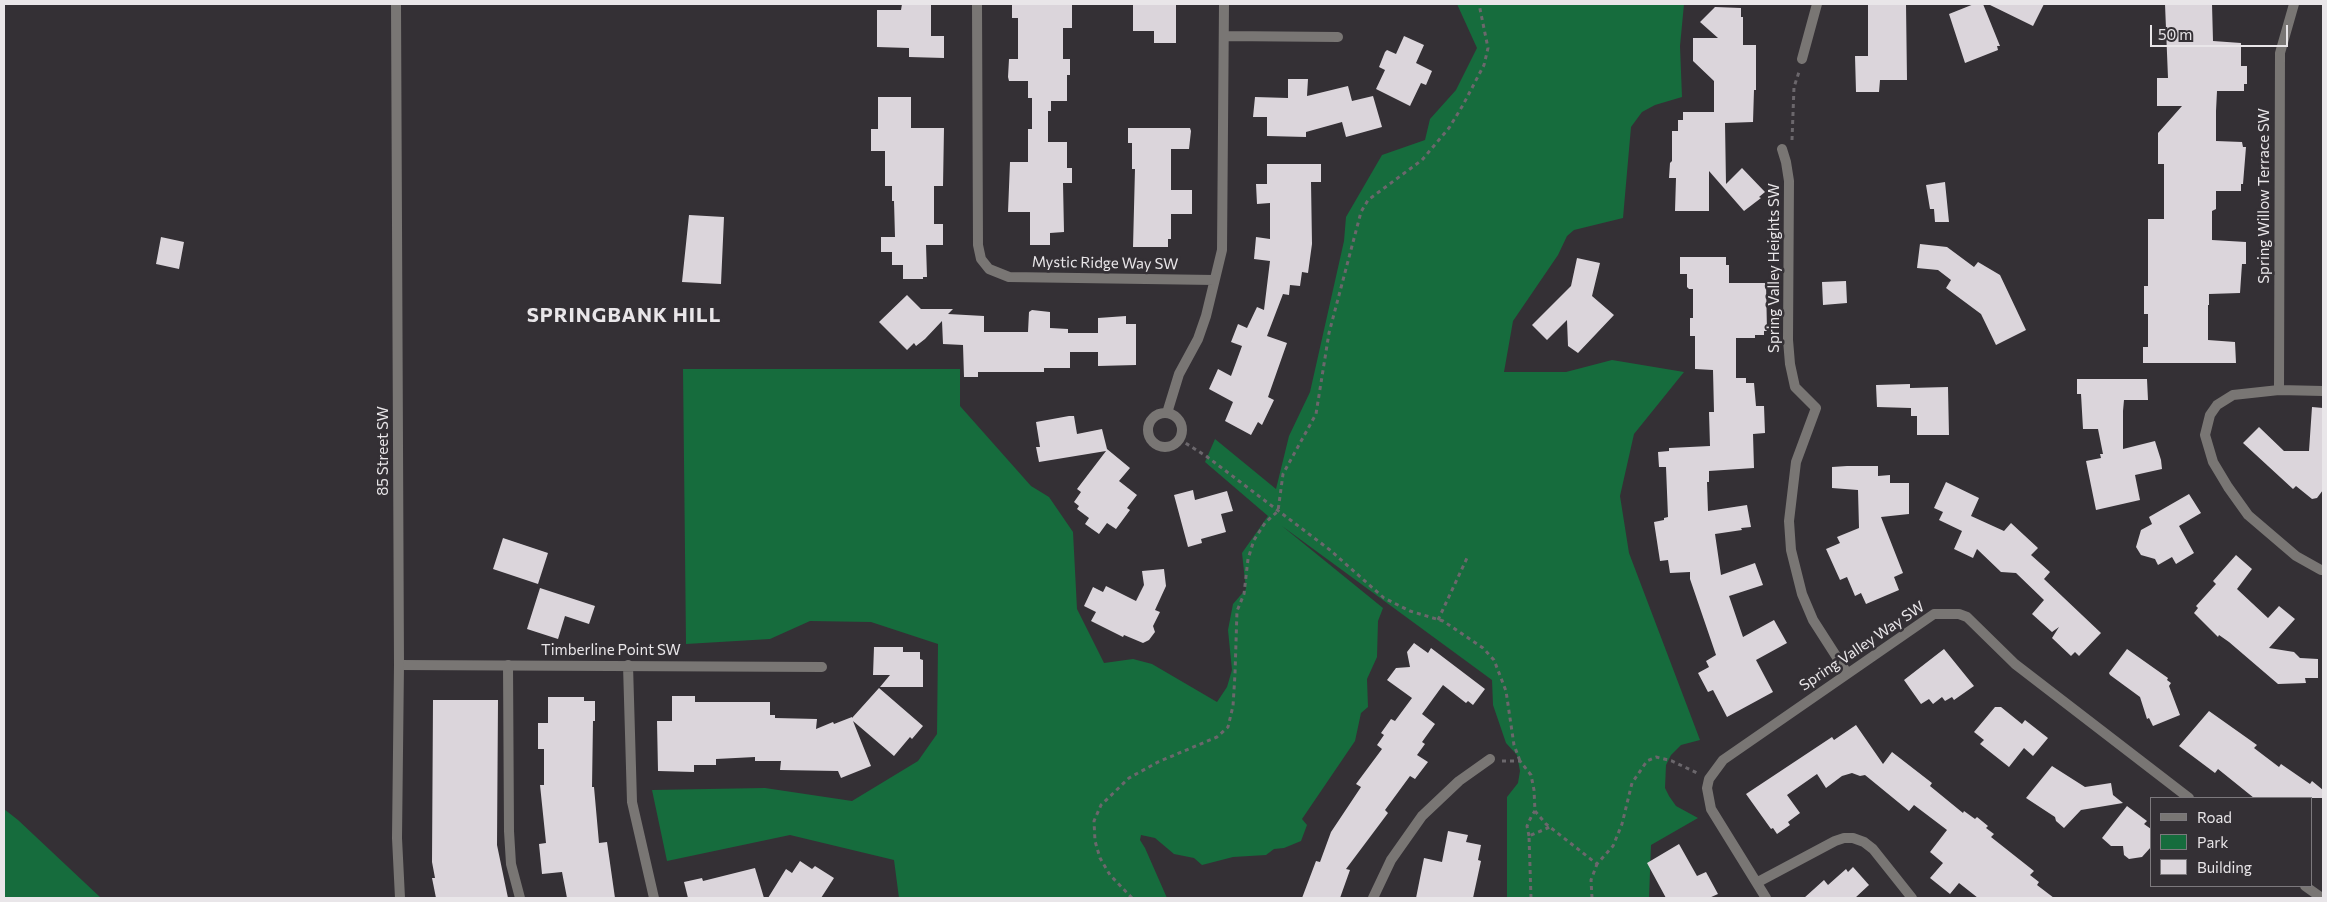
<!DOCTYPE html>
<html>
<head>
<meta charset="utf-8">
<style>
	body { margin:0 }
	#map { position:relative; width:2327px; height:902px; overflow:hidden; background:#343035; font-family:Commissioner,sans-serif }
	canvas { display:block }
	.frame { position:absolute; inset:0; border:5px solid #e9e6e9; pointer-events:none }
	.legend { position:absolute; left:2150px; top:797px; width:162px; height:90px; box-sizing:border-box; background:#343035; border:1px solid #7c797d; margin:0; padding:6px 9px; list-style:none; font-size:15px; color:#e9e6e9 }
	.legend li { display:flex; align-items:center; gap:10px; height:25px }
	.legend b { width:25px; border:1px solid #7c797d }
	.scale { position:absolute; left:2150px; top:25px; width:138px; height:22px; box-sizing:border-box; border:2px solid #e9e6e9; border-top:0; padding-left:6px; font-size:15px; line-height:18px; white-space:nowrap; color:#e9e6e9; -webkit-text-stroke:4px #343035; paint-order:stroke }
</style>
</head>
<body>
<div id="map">
<canvas width="2327" height="902"></canvas>
<div class="frame"></div>
<ul class="legend">
<li><b style="height:6px;background:#797674"></b>Road</li>
<li><b style="height:14px;background:#166c3d"></b>Park</li>
<li><b style="height:14px;background:#dbd5db"></b>Building</li>
</ul>
<div class="scale">50 m</div>
</div>
<script>
const g = document.querySelector('canvas').getContext('2d');
g.lineJoin = 'round';
function fill(path, color) { g.fillStyle = color; g.fill(path, 'evenodd'); }
const shape = rows => new Path2D(rows.map(r => 'M' + r).join(''));
function trace(path, color, width, dash) { g.strokeStyle = color; g.lineWidth = width; g.lineCap = dash ? 'butt' : 'round'; g.setLineDash(dash || []); g.stroke(path); }
function write(font, color, halo, rows, align = 'center') {
  g.font = font + ' Commissioner,sans-serif'; g.lineWidth = 5; g.setLineDash([]); g.textBaseline = 'middle'; g.strokeStyle = halo; g.fillStyle = color; for (const [text, x, y, turn = 0] of rows) {
    g.save(); g.translate(x, y); g.rotate((+turn || 0) * Math.PI / 180); g.textAlign = isNaN(turn) ? turn : align; if (halo) g.strokeText(text, 0, 0); g.fillText(text, 0, 0); g.restore();
  }
}
const green = shape([
	[1457,4,1684,4,1680,46,1682,97,1655,105,1642,112,1631,127,1623,218,1574,230,1567,236,1558,255,1513,321,1504,372,1566,372,1612,360,1684,372,1634,434,1620,496,1629,553,1700,740,1681,745,1671,755,1666,765,1665,788,1669,796,1676,806,1698,818,1651,845,1649,898,1507,898,1507,797,1518,783,1520,771,1517,755,1506,743,1493,705,1492,680,1282,526,1383,608,1378,621,1377,657,1367,679,1368,707,1361,713,1355,741,1302,819,1307,825,1301,841,1284,848,1274,849,1266,855,1233,857,1202,865,1194,858,1174,854,1155,838,1141,835,1140,840,1145,848,1167,898,899,898,894,860,790,835,667,861,652,790,765,788,852,801,918,761,937,734,938,644,871,622,810,621,770,639,686,644,683,369,960,369,960,406,1031,486,1049,497,1073,532,1077,609,1104,663,1133,659,1152,664,1217,702,1227,687,1232,670,1228,630,1233,604,1246,589,1242,553,1268,516,1205,462,1215,439,1276,489,1289,436,1310,392,1344,241,1346,217,1382,155,1425,140,1430,119,1456,90,1477,48],
	[4,809,18,820,101,898,4,898]
]);
const building = shape([
	[902,4,931,4,931,36,944,36,944,58,909,57,909,48,877,47,877,10,901,10],
	[1012,4,1072,4,1072,28,1063,28,1063,59,1070,59,1070,75,1067,75,1067,101,1051,101,1051,111,1048,111,1048,142,1067,142,1067,168,1072,168,1072,183,1063,183,1064,232,1050,233,1050,245,1030,245,1030,212,1008,212,1010,162,1028,162,1028,129,1032,129,1032,98,1028,98,1028,81,1009,81,1008,77,1009,59,1018,59,1018,18,1012,18],
	[1133,4,1176,4,1176,43,1154,43,1154,31,1133,31],
	[1868,4,1906,4,1907,80,1880,80,1879,92,1856,92,1855,56,1868,56],
	[1974,4,1983,4,2000,46,1997,46,1998,50,1965,63,1949,14],
	[1988,4,2044,4,2033,26],
	[2165,4,2212,4,2213,41,2241,43,2241,66,2247,66,2247,84,2244,84,2244,91,2217,91,2216,111,2216,141,2242,142,2243,147,2246,147,2243,184,2241,184,2241,191,2216,191,2216,209,2212,211,2212,240,2246,242,2246,264,2242,264,2240,293,2209,294,2209,305,2208,305,2208,340,2235,342,2236,363,2143,363,2143,347,2148,347,2148,314,2144,314,2144,286,2148,286,2148,219,2164,219,2164,164,2158,164,2158,133,2182,106,2157,106,2157,78,2168,78],
	[1715,7,1741,8,1741,17,1743,17,1743,45,1756,45,1756,90,1754,90,1753,122,1725,123,1726,184,1742,168,1765,192,1759,197,1761,198,1744,211,1709,171,1709,211,1675,211,1676,178,1669,178,1670,163,1672,161,1672,131,1678,131,1678,120,1683,120,1683,112,1714,112,1714,81,1693,61,1693,38,1718,38,1700,22],
	[1404,36,1424,45,1416,63,1432,71,1426,85,1421,83,1410,106,1376,89,1385,70,1379,67,1385,52,1387,50,1396,54],
	[1288,79,1308,79,1307,96,1348,86,1352,101,1373,96,1382,127,1346,137,1342,122,1306,132,1306,137,1267,136,1267,117,1253,117,1255,97,1288,98],
	[878,97,911,97,911,128,944,128,943,186,934,186,934,224,943,224,943,245,926,245,927,277,923,277,923,279,903,279,903,265,892,265,892,252,881,252,881,237,895,237,894,201,892,201,892,186,885,186,885,151,871,151,871,129,878,129],
	[1128,128,1190,128,1191,131,1189,149,1171,149,1171,190,1192,190,1192,214,1171,214,1171,239,1168,239,1168,247,1133,247,1135,169,1132,169,1132,143,1128,143],
	[1267,164,1321,164,1321,182,1311,182,1312,244,1308,273,1302,272,1300,286,1290,285,1289,295,1283,294,1267,336,1287,343,1268,397,1274,400,1262,425,1258,422,1251,435,1225,421,1233,402,1209,389,1218,369,1231,376,1242,346,1231,342,1238,324,1247,328,1257,307,1264,310,1270,261,1254,259,1256,237,1270,239,1270,203,1257,204,1256,184,1267,184],
	[1945,182,1949,222,1935,222,1934,209,1930,209,1926,185],
	[689,215,724,217,721,284,682,282],
	[161,237,184,242,179,269,156,264],
	[1920,244,1947,247,1974,267,1978,262,2000,275,2026,330,1996,345,1981,314,1946,288,1951,280,1938,270,1917,268],
	[1680,257,1726,257,1726,265,1729,265,1729,283,1766,283,1767,331,1764,331,1764,335,1755,335,1755,338,1736,338,1736,378,1746,378,1746,383,1754,383,1756,406,1764,406,1765,433,1753,434,1754,468,1709,471,1709,482,1707,482,1708,511,1747,505,1751,527,1741,528,1742,530,1715,534,1721,575,1755,563,1763,585,1729,596,1743,637,1774,620,1787,643,1756,660,1773,692,1727,717,1713,690,1708,692,1698,673,1709,667,1706,661,1716,655,1690,579,1690,572,1670,573,1668,560,1660,561,1654,522,1664,520,1664,518,1668,517,1666,467,1659,467,1658,452,1669,451,1669,448,1710,446,1709,412,1714,412,1713,370,1695,369,1695,336,1690,336,1690,318,1693,318,1693,289,1689,289,1687,287,1687,274,1680,274],
	[1577,258,1600,263,1592,296,1614,315,1578,353,1568,346,1567,320,1547,340,1532,325,1571,286],
	[1846,281,1847,303,1823,305,1822,282],
	[907,295,921,309,953,309,948,314,984,316,984,332,1028,332,1029,312,1032,310,1050,312,1050,328,1068,329,1068,333,1098,333,1098,318,1126,316,1126,324,1136,324,1136,365,1098,366,1098,352,1070,352,1070,368,1044,368,1044,372,978,372,978,377,964,377,963,345,943,344,942,321,925,339,916,346,914,343,907,350,879,322],
	[2077,379,2147,379,2148,400,2124,400,2123,411,2123,449,2155,441,2161,460,2162,469,2135,475,2140,500,2096,510,2086,461,2101,458,2100,454,2103,454,2098,429,2083,429,2081,394,2077,394],
	[1910,384,1910,388,1948,387,1949,435,1917,435,1917,416,1911,416,1911,408,1877,407,1876,385],
	[2312,407,2323,408,2323,490,2317,498,2312,499,2296,486,2293,489,2243,443,2259,427,2284,451,2309,451],
	[1069,416,1074,416,1077,434,1102,429,1107,449,1130,468,1119,481,1137,495,1127,508,1130,510,1116,529,1107,523,1099,534,1085,524,1089,518,1077,509,1079,506,1074,502,1081,492,1077,489,1106,451,1039,462,1036,447,1040,447,1036,422],
	[1847,466,1878,466,1878,476,1890,475,1890,483,1909,483,1909,514,1881,517,1903,573,1894,577,1899,590,1866,604,1861,593,1855,596,1847,577,1840,580,1826,549,1840,543,1837,537,1859,528,1858,490,1832,488,1832,467],
	[1946,482,1979,498,1971,516,2004,531,2011,523,2038,548,2031,555,2050,572,2044,579,2101,633,2079,656,2075,652,2071,656,2052,638,2059,627,2052,632,2032,614,2044,600,2016,573,2001,572,1977,549,1973,558,1954,549,1962,531,1939,520,1943,512,1934,508],
	[1193,490,1195,500,1227,491,1233,511,1221,514,1226,532,1201,539,1202,543,1188,547,1174,495],
	[2189,494,2201,513,2179,526,2194,553,2176,564,2172,557,2158,565,2155,559,2141,555,2136,547,2141,530,2152,524,2149,517],
	[503,538,548,553,538,584,493,569],
	[2236,555,2252,569,2237,589,2268,618,2279,606,2295,619,2269,648,2294,652,2300,658,2318,659,2318,678,2305,678,2306,683,2278,684,2229,642,2219,635,2218,637,2194,613,2198,608,2196,606,2216,584,2213,581],
	[1164,569,1166,586,1155,610,1160,612,1153,626,1155,632,1149,640,1143,643,1124,635,1123,637,1091,621,1096,612,1084,606,1093,587,1103,592,1106,586,1136,601,1144,585,1142,571],
	[540,588,595,606,589,624,565,616,558,639,527,629],
	[1414,643,1428,653,1431,648,1485,689,1473,705,1468,701,1466,703,1443,685,1422,714,1435,724,1422,742,1425,744,1417,755,1428,762,1415,779,1410,776,1385,810,1388,813,1346,869,1350,870,1340,898,1302,898,1316,861,1320,862,1331,832,1361,787,1356,784,1382,749,1377,745,1384,735,1381,733,1391,719,1395,721,1412,698,1387,680,1396,668,1410,667,1407,652],
	[874,647,903,647,903,652,920,652,920,659,923,660,923,687,880,687,890,675,873,675],
	[1944,649,1974,686,1954,700,1952,697,1945,701,1942,697,1933,704,1929,699,1921,704,1904,680],
	[2127,649,2168,678,2167,680,2171,683,2169,686,2180,715,2153,726,2149,718,2147,719,2140,697,2110,675,2109,673],
	[879,688,923,726,912,739,910,737,894,756,853,721,871,766,841,778,838,771,780,770,781,761,755,761,755,757,716,759,716,765,694,765,694,772,658,771,657,721,672,721,672,696,695,696,695,702,770,702,770,715,775,715,775,718,817,719,816,729,833,722,834,724,852,717,852,718],
	[548,697,584,697,584,701,595,701,595,721,593,721,592,787,594,787,599,843,607,842,615,898,567,898,562,872,542,874,539,844,546,843,540,785,544,785,544,749,538,749,538,723,548,723],
	[433,700,498,700,497,845,508,898,436,898,432,878,435,878,432,862],
	[1995,707,2001,707,2022,724,2025,720,2048,738,2033,756,2024,748,2009,767,1980,744,1984,740,1974,732],
	[2209,711,2257,745,2254,748,2279,767,2281,764,2310,784,2312,781,2323,790,2323,798,2254,798,2218,769,2215,773,2179,746],
	[1856,725,1883,764,1892,752,1932,783,1930,786,1963,813,1964,811,1975,819,1977,817,1988,826,1986,828,1994,834,1991,837,2034,871,2030,875,2039,882,2037,885,2054,898,1978,898,1959,883,1950,894,1930,878,1943,863,1930,852,1947,830,1914,805,1909,811,1865,775,1860,776,1852,773,1842,776,1826,788,1817,774,1787,795,1800,813,1788,822,1790,825,1777,834,1773,828,1771,829,1746,794,1832,737,1834,740],
	[2052,766,2085,787,2111,783,2113,795,2123,803,2081,810,2064,828,2056,821,2055,817,2026,798],
	[2127,806,2147,821,2144,824,2151,829,2151,847,2142,857,2129,859,2124,855,2123,846,2111,846,2102,838],
	[1448,831,1468,835,1466,842,1481,845,1478,860,1481,861,1473,898,1416,898,1424,858,1442,862],
	[1679,844,1697,876,1706,872,1718,894,1709,898,1666,898,1647,863],
	[800,861,812,869,815,866,834,878,821,898,768,898,786,869,792,873],
	[1853,867,1869,885,1855,898,1804,898,1824,880,1828,885,1846,869,1848,872],
	[755,868,764,898,688,898,684,882,702,878,703,881]
]);
const path = shape([
	[1792,140,1794,87,1799,72],
	[1179,439,1206,456,1330,550,1384,598,1410,611,1443,621,1483,648,1494,660,1506,691,1514,745,1520,761],
	[1438,620,1467,558],
	[1502,761,1520,761,1531,775,1534,790,1535,811,1546,824,1597,864,1613,846,1622,824,1632,783,1647,761,1656,757,1672,761,1697,773],
	[1529,836,1527,826,1532,815,1535,811],
	[1132,898,1110,875,1100,858,1095,841,1094,821,1101,805,1129,778,1158,762,1217,737,1228,727,1233,706,1235,674,1237,611,1244,594,1248,559,1254,540,1265,523,1278,511,1283,474,1316,414,1329,333,1361,212,1368,200,1422,160,1449,128,1463,105,1484,65,1488,48,1479,4],
	[1531,898,1529,836,1550,827],
	[1592,898,1591,880,1597,864]
]);
const service = shape([
	[508,665,509,831,511,864,520,898]
]);
const minor = shape([
	[977,4,978,245,981,259,989,269,1009,277,1214,280],
	[1224,36,1338,37],
	[1802,59,1817,4],
	[1782,149,1786,162,1789,181,1788,340,1790,364,1795,387,1816,408,1796,462,1789,521,1791,550,1802,594,1813,620,1847,673],
	[2279,390,2280,53,2294,4],
	[1167,413,1179,374,1198,339,1206,316,1222,250,1224,4],
	'1148 430a17 17 0 1 1 34 0a17 17 0 1 1-34 0Z',
	[2321,570,2296,556,2248,515,2228,487,2213,462,2205,435,2210,415,2217,405,2233,395,2279,390,2323,391],
	[399,665,822,667],
	[628,665,632,802,654,898],
	[1758,882,1835,841,1844,838,1853,838,1864,842,1873,849,1912,898],
	[2305,886,2322,898],
	[1373,898,1391,860,1422,816,1459,781,1490,759],
	[1766,898,1711,809,1707,788,1709,779,1723,760,1934,614,1959,614,1967,617,2015,664,2189,798]
]);
const tertiary = shape([
	[396,4,399,665,397,838,400,898]
]);
const streetNames = [
	["Spring Willow Terrace SW",2264,196,-90],
	["Mystic Ridge Way SW",1105,263,1],
	["Spring Valley Heights SW",1774,268,-90],
	["85 Street SW",383,451,-90],
	["Spring Valley Way SW",1862,646,-34],
	["Timberline Point SW",611,650]
];
const districtNames = [
	["SPRINGBANK HILL",624,315]
];
fill(green, '#166c3d');
fill(building, '#dbd5db');
trace(path, '#6b676c', 3, [4, 4]);
trace(service, '#797674', 10);
trace(minor, '#797674', 10);
trace(tertiary, '#797674', 10);
write('15px', '#e9e6e9', '#343035', streetNames);
g.letterSpacing = '1px';
write('bold 20px', '#e9e6e9', '#343035', districtNames);
g.letterSpacing = '0px';
</script>
</body>
</html>
